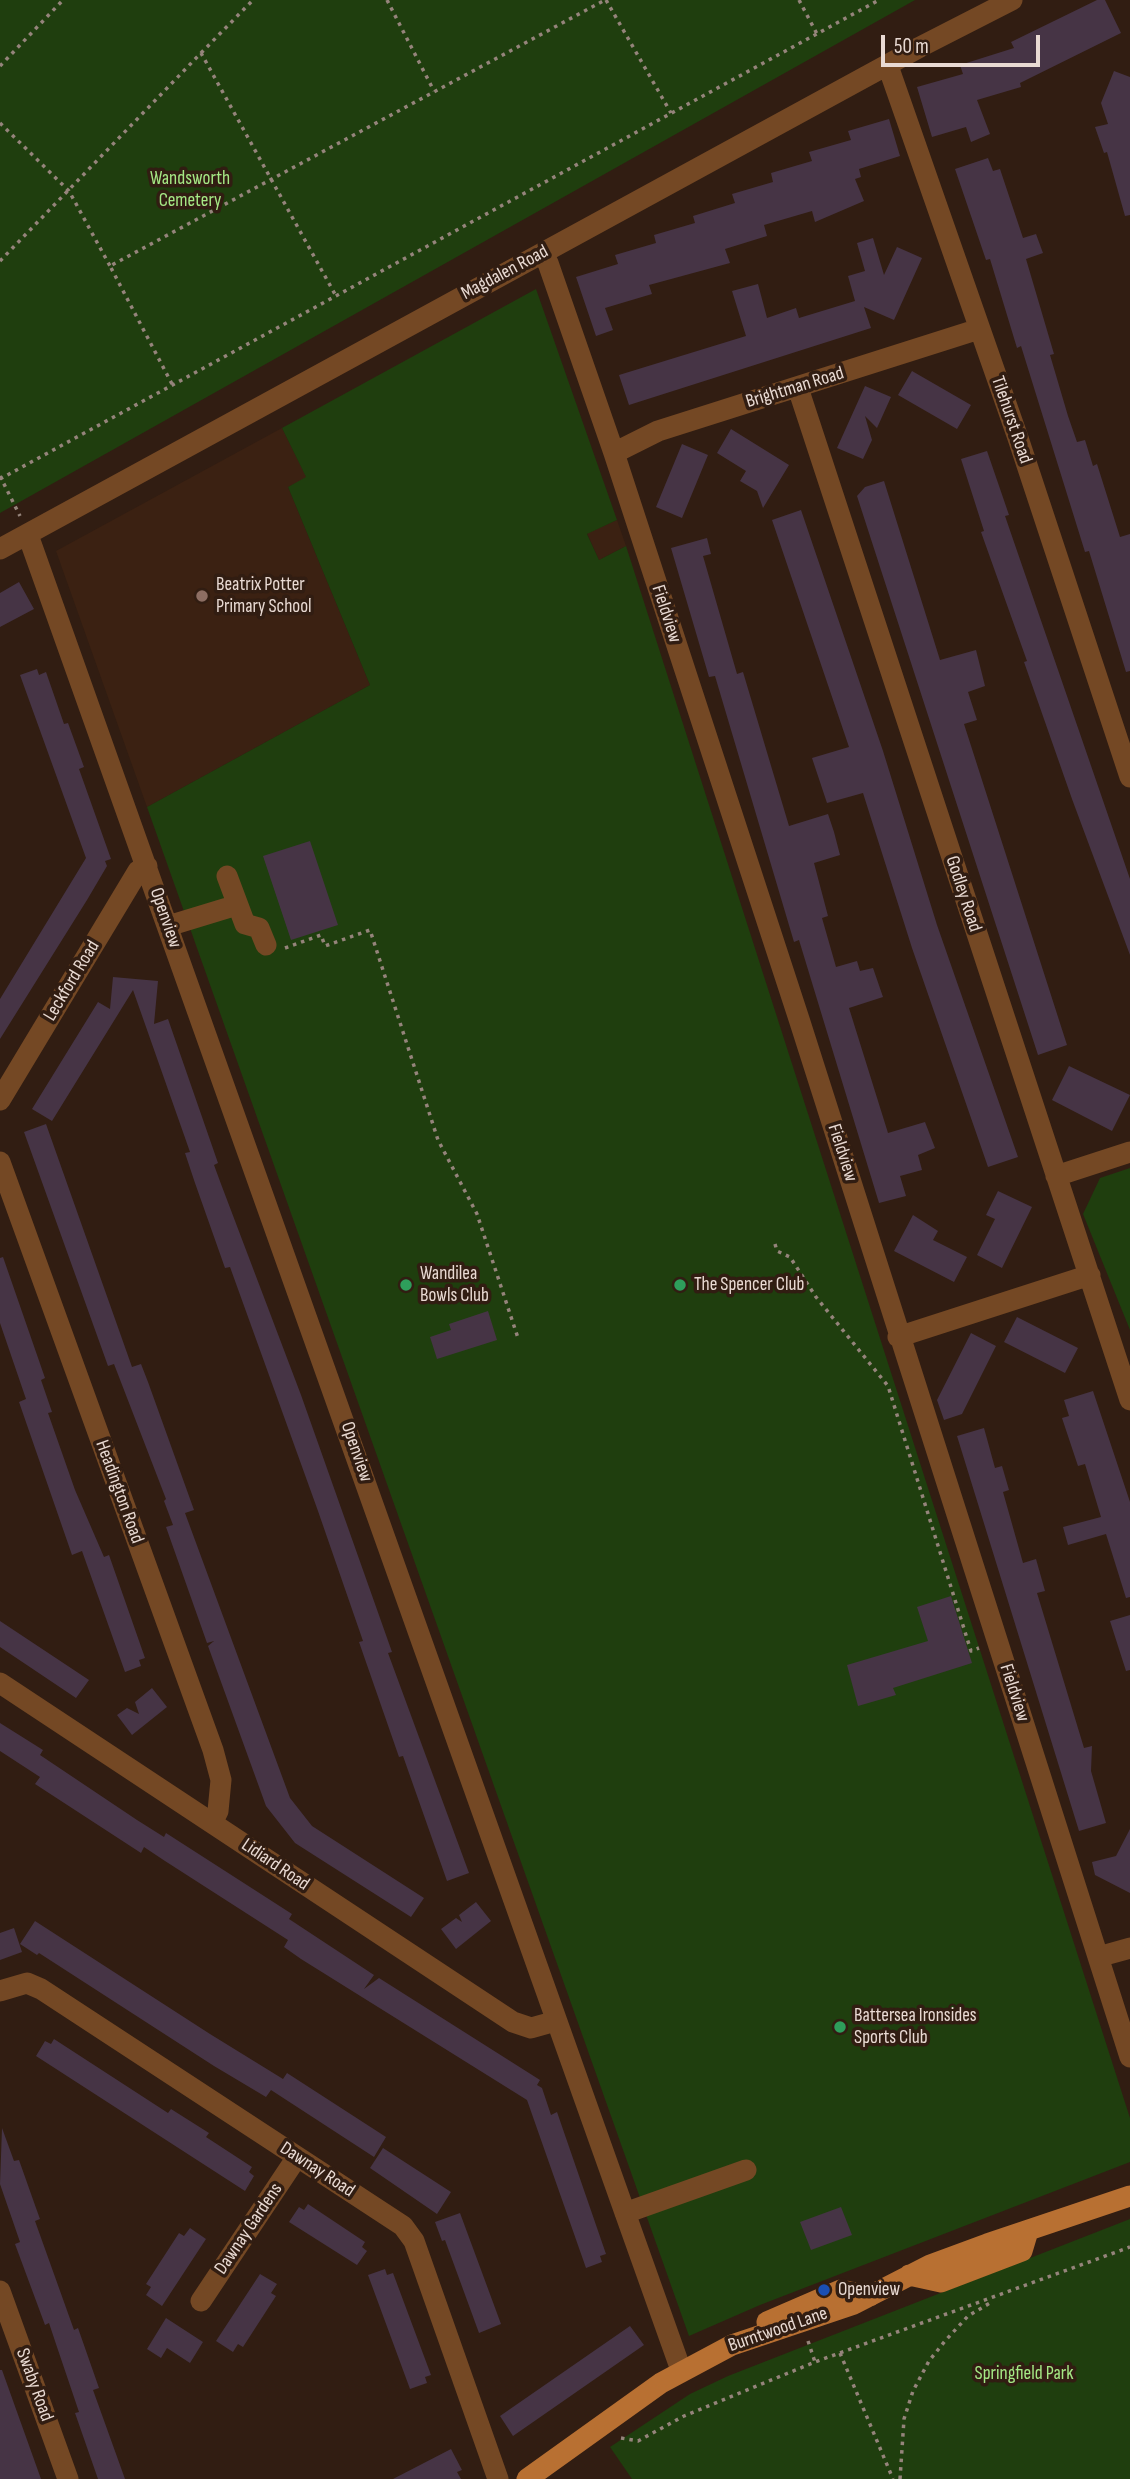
<!DOCTYPE html>
<html>
<head>
<meta charset="utf-8">
<style>
	body { margin:0 }
	#map { position:relative; width:1130px; height:2479px; overflow:hidden; background:#311d12; font-family:"Sofia Sans Condensed",sans-serif }
	canvas { display:block }
	.scale { position:absolute; left:881px; top:35px; width:159px; height:32px; box-sizing:border-box; border:4px solid #e9dad3; border-top:0; padding-left:9px; font-size:21px; line-height:24px; white-space:nowrap; color:#e9dad3; -webkit-text-stroke:5px #311d12; paint-order:stroke }
</style>
</head>
<body>
<div id="map">
<canvas width="1130" height="2479"></canvas>
<div class="scale">50 m</div>
</div>
<script>
const g = document.querySelector('canvas').getContext('2d');
g.lineJoin = 'round';
function fill(path, color) { g.fillStyle = color; g.fill(path, 'evenodd'); }
const shape = rows => new Path2D(rows.map(r => 'M' + r).join(''));
function trace(path, color, width, dash) { g.strokeStyle = color; g.lineWidth = width; g.lineCap = dash ? 'butt' : 'round'; g.setLineDash(dash || []); g.stroke(path); }
function write(font, color, halo, rows, align = 'center') {
  g.font = font + ' "Sofia Sans Condensed",sans-serif'; g.lineWidth = 7; g.setLineDash([]); g.textBaseline = 'middle'; g.strokeStyle = halo; g.fillStyle = color; for (const [text, x, y, turn = 0] of rows) {
    g.save(); g.translate(x, y); g.rotate((+turn || 0) * Math.PI / 180); g.textAlign = isNaN(turn) ? turn : align; if (halo) g.strokeText(text, 0, 0); g.fillText(text, 0, 0); g.restore();
  }
}
const built = shape([
	[282,428,307,478,288,487,370,685,147,807,56,551],
	[617,520,626,546,599,560,587,533]
]);
const green = shape([
	[0,0,915,0,0,513],
	[536,289,617,520,587,534,599,560,626,546,1130,2118,1130,2162,760,2305,689,2336,147,807,370,685,288,487,306,477,282,428],
	[1130,1168,1130,1330,1083,1214,1100,1178],
	[1130,2219,1130,2479,632,2479,610,2447,690,2394,728,2376]
]);
const building = shape([
	[1097,0,1105,0,1121,33,1020,83,1021,87,977,100,990,134,971,142,966,127,932,137,917,87,963,74,960,65,1014,48,1011,42],
	[1114,71,1130,77,1130,215,1125,216,1107,152,1104,153,1095,127,1108,124,1101,103],
	[889,119,900,156,859,169,861,177,855,179,864,201,815,222,812,211,764,225,767,236,725,249,730,263,649,285,652,294,605,308,613,330,596,336,576,277,618,264,615,255,656,243,654,235,695,223,693,216,735,203,732,194,773,182,771,173,812,161,809,152,851,140,848,131],
	[988,158,993,171,1000,169,1023,238,1036,234,1043,253,1026,259,1054,354,1050,355,1068,416,1077,442,1085,440,1093,466,1097,464,1120,537,1130,534,1130,671,1126,672,1089,551,1085,552,1021,346,1017,348,990,259,986,260,955,169],
	[873,238,884,275,897,247,922,258,894,320,864,307,871,328,629,405,619,375,746,336,732,291,758,284,767,318,796,308,799,318,855,301,848,276,865,271,857,243],
	[912,371,971,405,957,429,898,395],
	[865,386,891,397,877,428,865,416,872,440,863,459,837,448],
	[731,429,789,465,763,508,757,491,740,481,746,471,717,453],
	[682,444,708,455,682,518,656,507],
	[987,451,1009,515,1005,516,1130,879,1130,955,1072,799,1024,662,1027,661,981,532,984,531,961,459],
	[884,481,940,660,976,650,985,686,968,692,977,720,964,724,1067,1045,1038,1055,857,496,865,487],
	[801,510,883,751,937,925,1018,1157,988,1167,912,948,863,793,827,803,812,758,849,747,772,520],
	[707,538,711,554,703,556,737,674,743,672,789,826,828,814,834,832,840,855,814,863,828,916,822,918,836,967,857,961,860,971,873,968,883,997,849,1008,888,1133,925,1122,935,1148,918,1155,922,1170,900,1176,906,1196,879,1203,799,940,794,942,715,676,709,677,671,548],
	[19,582,34,609,0,627,0,593],
	[37,669,39,675,46,672,64,724,68,723,84,767,79,769,111,859,105,861,107,866,87,900,0,1039,0,999,86,858,20,675],
	[310,841,338,925,291,940,263,856],
	[113,977,158,981,154,1024,168,1019,218,1163,214,1165,221,1184,301,1395,392,1652,388,1653,469,1873,447,1881,403,1756,399,1757,359,1642,363,1641,318,1511,230,1267,225,1268,195,1183,185,1153,190,1152,133,990,52,1121,32,1109,98,1002,110,1009],
	[1069,1066,1130,1095,1112,1131,1052,1100],
	[46,1124,132,1367,141,1364,148,1382,194,1510,185,1513,290,1798,312,1826,424,1898,411,1917,295,1843,266,1806,208,1646,214,1641,207,1643,166,1527,173,1525,164,1501,166,1499,114,1364,108,1366,24,1132],
	[998,1191,1032,1207,1002,1268,977,1255,995,1219,986,1215],
	[913,1215,938,1231,933,1240,967,1257,954,1282,894,1251],
	[3,1257,45,1378,41,1380,52,1412,48,1413,75,1490,104,1557,109,1555,145,1658,139,1660,141,1666,125,1672,82,1551,72,1555,19,1402,26,1399,0,1323,0,1258],
	[488,1311,497,1340,437,1359,430,1337,451,1330,449,1324],
	[1017,1317,1078,1348,1065,1373,1004,1342],
	[971,1333,996,1346,962,1414,944,1420,937,1400],
	[1093,1391,1130,1502,1130,1597,1126,1598,1106,1534,1068,1545,1063,1527,1101,1517,1085,1464,1078,1466,1062,1418,1069,1416,1064,1400],
	[984,1428,995,1468,1002,1466,1009,1490,1003,1492,1023,1563,1036,1559,1045,1591,1037,1593,1084,1748,1092,1746,1091,1771,1106,1823,1079,1831,957,1436],
	[951,1596,972,1663,893,1688,896,1695,858,1706,847,1665,928,1641,917,1607],
	[1130,1615,1130,1670,1126,1671,1110,1621],
	[0,1621,89,1680,76,1698,0,1647],
	[152,1688,167,1707,132,1735,117,1715,127,1708,139,1714,135,1702],
	[0,1723,43,1750,40,1755,137,1820,164,1837,166,1833,292,1914,289,1919,374,1975,364,1989,379,1978,540,2080,537,2085,542,2088,551,2115,557,2112,606,2254,600,2256,602,2262,586,2268,527,2100,301,1959,284,1947,288,1940,165,1861,144,1847,141,1853,35,1784,40,1777,0,1751],
	[1130,1829,1130,1893,1095,1875,1092,1862,1116,1856],
	[476,1902,491,1921,456,1949,441,1929,456,1918,462,1922,459,1915],
	[35,1921,210,2034,283,2079,287,2073,386,2137,374,2157,271,2090,266,2097,214,2066,39,1953,37,1955,20,1944],
	[14,1928,22,1952,0,1960,0,1933],
	[54,2039,168,2113,171,2109,209,2133,206,2137,252,2167,249,2172,254,2176,245,2191,36,2056,45,2041,51,2044],
	[2,2128,14,2161,19,2160,36,2208,40,2219,35,2221,74,2330,78,2328,99,2388,93,2390,125,2479,98,2479,75,2413,79,2412,57,2347,49,2323,45,2325,15,2244,20,2242,0,2184],
	[383,2148,451,2192,437,2214,370,2168],
	[308,2204,365,2242,362,2247,367,2251,357,2265,289,2222,299,2207,304,2210],
	[841,2207,852,2235,811,2250,800,2222],
	[460,2213,501,2324,479,2333,445,2240,442,2241,435,2222],
	[190,2228,206,2239,162,2306,146,2295,151,2287,146,2284,179,2233,184,2236],
	[385,2269,387,2275,393,2273,431,2375,425,2377,427,2383,410,2389,368,2275],
	[260,2274,277,2284,271,2293,276,2296,243,2347,238,2344,233,2352,216,2341],
	[166,2318,203,2342,190,2363,167,2348,161,2358,147,2349],
	[630,2326,644,2345,513,2436,500,2416],
	[0,2370,2,2370,41,2479,0,2479],
	[451,2449,462,2470,457,2472,461,2479,393,2479]
]);
const path = shape([
	[387,0,434,91],
	[606,0,671,113],
	[799,0,817,34],
	[201,53,253,0],
	[0,66,63,0],
	[0,123,69,191,110,266],
	[0,261,201,53,336,296],
	[172,384,110,266,605,0],
	[0,476,20,516],
	[0,479,879,0],
	[285,948,321,935,325,946,370,930,438,1140,477,1214,518,1338],
	[775,1244,777,1251,790,1257,816,1297,888,1386,971,1651,979,1648],
	[808,2341,815,2362],
	[840,2353,893,2479],
	[621,2438,638,2441,684,2416,815,2362,1130,2247],
	[900,2479,904,2419,913,2391,929,2361,945,2341,968,2316,990,2303]
]);
const minor = shape([
	[888,66,1018,438,1130,777],
	[541,254,548,263,614,453,799,1019,1130,2057],
	[798,388,1130,1400],
	[614,453,658,431,979,329],
	[28,535,681,2370],
	[0,549,920,47,1012,0],
	[227,876,245,924,259,928,266,945],
	[168,926,237,905],
	[0,1100,138,871,147,866],
	[0,1162,213,1750,221,1780,218,1811,212,1823],
	[1056,1176,1130,1152],
	[898,1337,1090,1275],
	[0,1683,513,2022,531,2028,556,2021],
	[1098,1957,1130,1948],
	[0,1991,27,1983,41,1989,403,2226,414,2241,498,2479],
	[625,2213,746,2170],
	[0,2291,68,2479],
	[201,2301,297,2157]
]);
const major = shape([
	[909,2275,941,2282,1022,2251,1028,2231],
	[767,2322,841,2290,870,2296],
	[527,2479,661,2383,732,2345,854,2304,930,2265,987,2244,1130,2196]
]);
const markers = [
	[202,596,7,"#8d6e63"],
	[406,1285,7,"#2e9e5b"],
	[680,1285,7,"#2e9e5b"],
	[840,2027,7,"#2e9e5b"],
	[824,2290,7,"#1a4fb4"]
];
const parkNames = [
	["Wandsworth",190,179],
	["Cemetery",190,201],
	["Springfield Park",1024,2374]
];
const streetNames = [
	["Magdalen Road",505,273,-28],
	["Brightman Road",795,388,-17],
	["Tilehurst Road",1011,420,71],
	["Fieldview",666,614,72],
	["Godley Road",963,894,72],
	["Openview",165,918,71],
	["Leckford Road",72,981,-59],
	["Fieldview",842,1153,72],
	["Openview",356,1452,71],
	["Headington Road",119,1492,70],
	["Fieldview",1014,1693,72],
	["Lidiard Road",275,1865,34],
	["Dawnay Road",317,2170,33],
	["Dawnay Gardens",249,2229,-56],
	["Burntwood Lane",778,2330,-19],
	["Swaby Road",34,2385,70]
];
const poiNames = [
	["Beatrix Potter",216,585],
	["Primary School",216,607],
	["Wandilea",420,1274],
	["Bowls Club",420,1296],
	["The Spencer Club",694,1285],
	["Battersea Ironsides",854,2016],
	["Sports Club",854,2038],
	["Openview",838,2290]
];
fill(built, '#3b2112');
fill(green, '#1f3e0e');
fill(building, '#463445');
trace(path, '#95847b', 3.5, [3.5, 5]);
trace(minor, '#744824', 21);
trace(major, '#b87032', 21);
for (const [x, y, r, color] of markers) { const dot = new Path2D(); dot.arc(x, y, r, 0, 2 * Math.PI); g.fillStyle = color; g.fill(dot); trace(dot, '#311d12', 2.5); }
write('19px', '#a5e885', '#311d12', parkNames);
write('19px', '#e9dad3', '#311d12', streetNames);
write('19px', '#e9dad3', '#311d12', poiNames, 'left');
</script>
</body>
</html>
